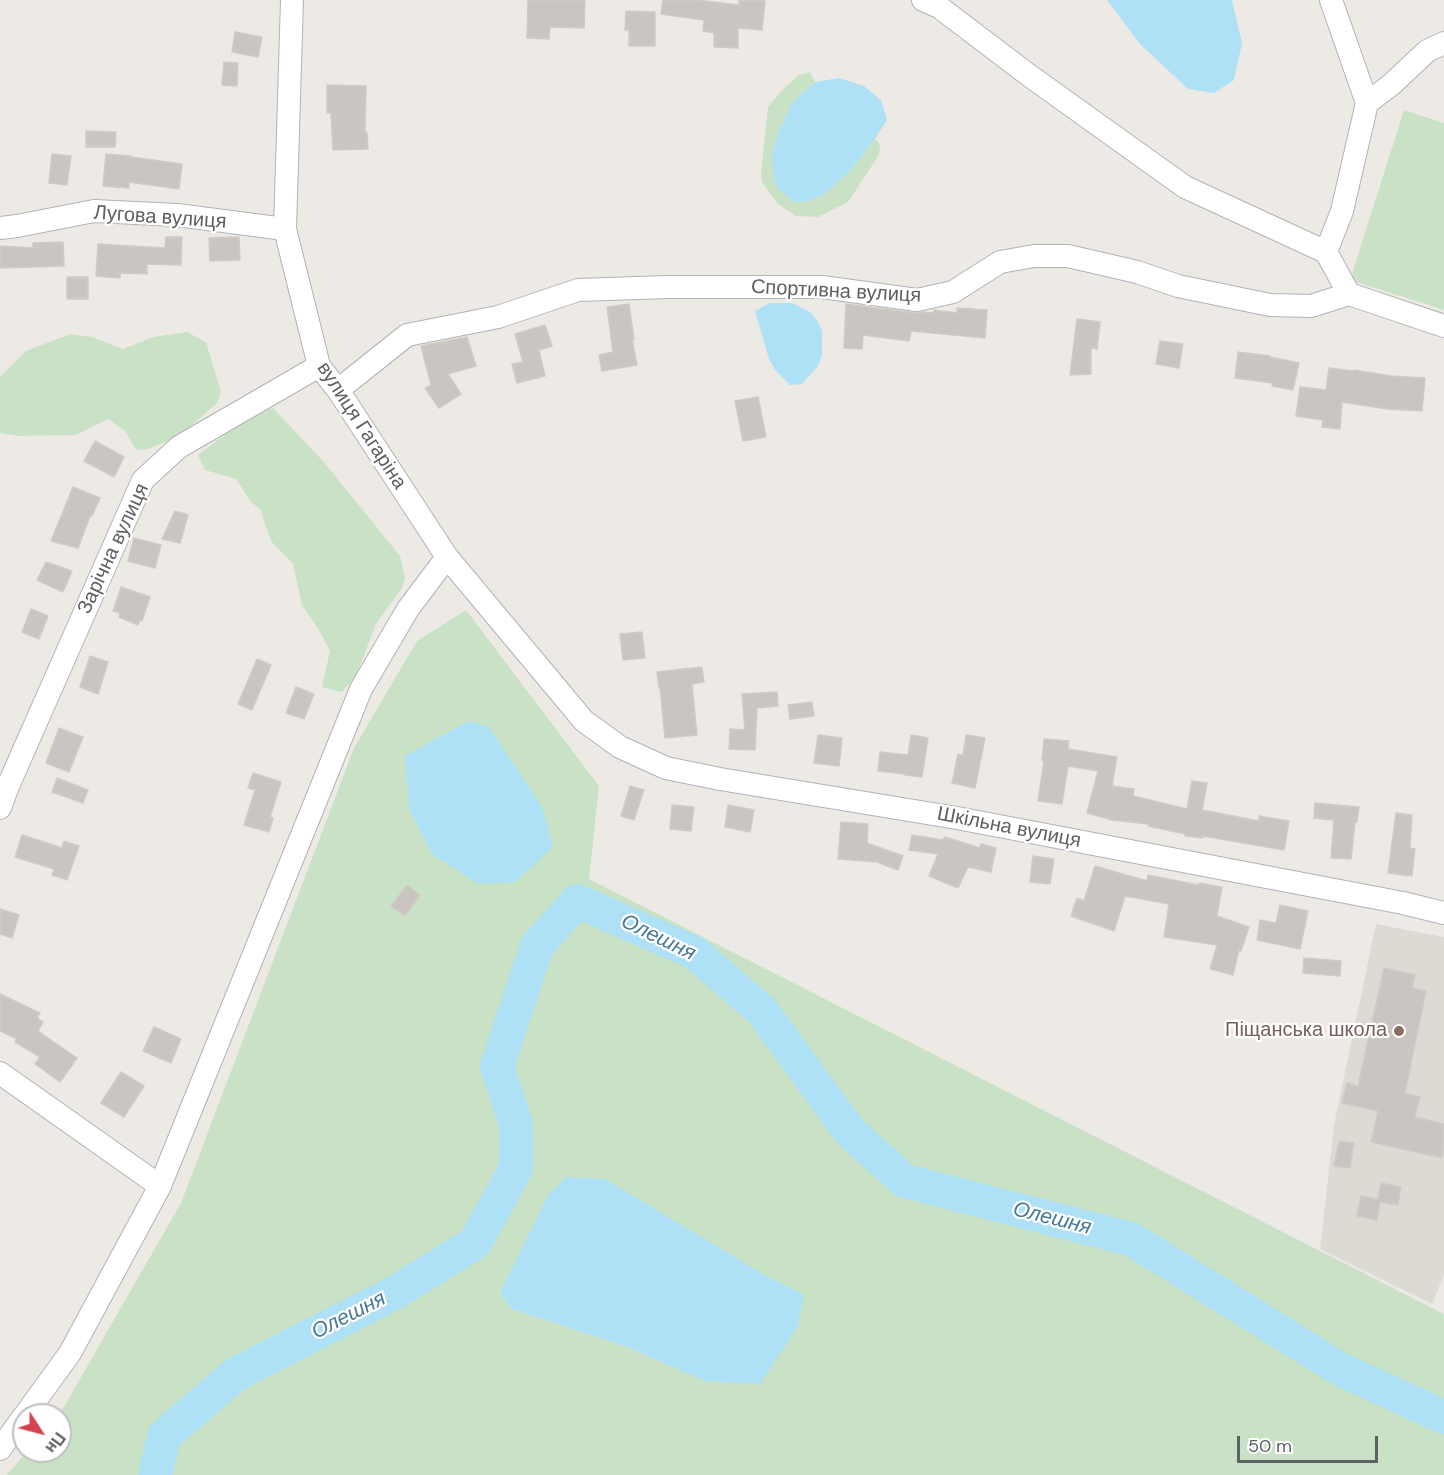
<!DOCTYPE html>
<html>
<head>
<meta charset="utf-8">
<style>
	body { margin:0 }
	#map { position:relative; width:1444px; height:1475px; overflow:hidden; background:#edeae5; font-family:"DM Sans",sans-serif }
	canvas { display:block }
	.north { position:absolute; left:12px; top:1403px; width:60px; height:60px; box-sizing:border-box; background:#fff; border:2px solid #bec0c1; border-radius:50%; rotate:126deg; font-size:16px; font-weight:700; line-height:24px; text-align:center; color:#5d6164 }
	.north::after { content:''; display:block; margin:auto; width:21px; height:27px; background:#d5434f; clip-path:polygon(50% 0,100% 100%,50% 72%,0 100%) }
	.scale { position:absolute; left:1237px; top:1436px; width:141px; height:27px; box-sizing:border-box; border:3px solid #5d6164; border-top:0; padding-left:8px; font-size:18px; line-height:21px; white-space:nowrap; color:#5d6164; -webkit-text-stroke:4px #fff; paint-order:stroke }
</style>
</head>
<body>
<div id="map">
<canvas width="1444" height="1475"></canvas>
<div class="north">Пн</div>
<div class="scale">50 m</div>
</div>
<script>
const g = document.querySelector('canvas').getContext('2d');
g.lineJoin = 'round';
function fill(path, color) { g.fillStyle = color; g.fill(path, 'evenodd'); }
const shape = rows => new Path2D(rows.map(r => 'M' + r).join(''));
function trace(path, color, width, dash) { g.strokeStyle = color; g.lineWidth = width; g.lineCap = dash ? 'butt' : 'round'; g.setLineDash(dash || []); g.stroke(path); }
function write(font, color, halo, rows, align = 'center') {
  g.font = font + ' "DM Sans",sans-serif'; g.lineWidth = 4.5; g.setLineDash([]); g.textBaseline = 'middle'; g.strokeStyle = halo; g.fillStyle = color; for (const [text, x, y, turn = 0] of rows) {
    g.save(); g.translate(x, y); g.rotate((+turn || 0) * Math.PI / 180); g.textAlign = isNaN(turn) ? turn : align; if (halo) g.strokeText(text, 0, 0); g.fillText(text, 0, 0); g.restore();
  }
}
const education = shape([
	[1376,924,1444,937,1444,1275,1432,1304,1320,1249,1334,1125]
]);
const green = shape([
	[810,72,815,82,791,104,778,134,772,154,795,202,806,202,826,193,849,172,875,139,880,144,879,155,848,202,818,217,796,216,778,204,763,184,761,173,768,107,782,90,799,75],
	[1404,110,1444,123,1444,310,1350,280],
	[187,332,206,342,221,392,217,403,181,435,149,449,136,450,125,431,108,419,76,435,18,436,0,433,0,377,26,351,70,334,92,337,123,349,153,337],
	[273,408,323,461,400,556,405,578,402,588,376,624,356,676,342,692,322,687,330,651,319,630,302,605,293,564,271,541,260,509,251,502,236,479,205,470,198,455,248,417],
	[466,610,599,786,589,879,1444,1314,1444,1475,7,1475,27,1451,60,1451,60,1415,57,1415,65,1405,181,1203,354,748,417,641],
	[547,1197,763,1274,804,1295,705,1381,624,1346,512,1309,500,1293]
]);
const water = shape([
	[1107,0,1232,0,1242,43,1234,80,1214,93,1188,89,1140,44],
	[839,78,864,86,881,100,887,120,875,139,849,172,826,193,806,202,795,202,777,188,774,178,772,154,778,134,791,104,815,82],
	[770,303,792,303,810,312,817,320,822,331,822,355,818,366,802,384,790,385,775,370,769,359,755,311],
	[469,721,489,727,542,807,553,847,515,882,478,884,432,854,409,809,405,756],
	[566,1177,605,1179,763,1274,804,1295,797,1328,760,1384,705,1381,624,1346,512,1309,500,1293,547,1197]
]);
const river = shape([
	[155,1475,164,1436,236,1374,394,1293,475,1243,516,1168,516,1125,497,1066,537,946,577,901,695,953,762,1011,850,1132,905,1181,1131,1239,1340,1369,1444,1417]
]);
const building = shape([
	[528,0,585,0,584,28,550,27,549,39,527,38,528,0],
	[663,0,697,0,739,5,739,0,765,1,762,30,738,28,738,48,714,47,714,33,703,31,704,20,661,14,663,0],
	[626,11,655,12,655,46,629,46,629,30,625,30,626,11],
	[235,32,262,37,258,57,232,52,235,32],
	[224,62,238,63,237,86,222,85,224,62],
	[327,85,366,86,365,132,367,132,368,149,333,150,331,113,327,113,327,85],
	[86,131,116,132,115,147,86,147,86,131],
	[52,154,71,156,67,185,49,183,52,154],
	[106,154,131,156,131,157,182,164,179,189,129,182,129,188,103,186,106,154],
	[166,237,182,237,181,265,147,264,147,274,120,273,120,278,96,276,98,244,165,248,166,237],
	[239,237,240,260,210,261,209,238,239,237],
	[63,242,64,266,0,268,0,246,33,248,33,243,63,242],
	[67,277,88,277,88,299,67,299,67,277],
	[629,304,634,339,632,339,637,365,602,371,599,355,613,352,607,307,629,304],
	[846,304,915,313,925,312,933,313,934,310,957,313,957,308,987,310,985,338,911,331,909,341,863,335,862,349,844,348,846,304],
	[1077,319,1100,322,1097,349,1091,348,1091,374,1070,375,1077,319],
	[545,325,552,346,539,350,545,376,517,383,512,364,523,362,515,334,545,325],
	[467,337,476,366,448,374,461,394,439,408,425,388,431,385,421,346,467,337],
	[1160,341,1183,344,1179,368,1156,364,1160,341],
	[1238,352,1270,356,1270,357,1299,363,1293,390,1272,386,1273,383,1235,378,1238,352],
	[1329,368,1353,371,1354,370,1391,376,1425,378,1422,411,1387,409,1342,402,1340,429,1322,427,1323,420,1296,416,1300,387,1326,390,1329,368],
	[758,397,766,437,743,441,735,401,758,397],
	[95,441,124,457,114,477,84,461,95,441],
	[73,487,100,498,92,516,90,516,78,548,51,541,73,487],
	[175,511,188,515,180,543,162,539,175,511],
	[134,538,161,545,155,568,128,561,134,538],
	[46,562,72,571,63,592,37,580,46,562],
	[121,587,150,597,142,621,140,620,138,625,119,617,120,613,113,611,121,587],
	[31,609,48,616,39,639,22,632,31,609],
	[642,632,645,658,623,660,620,634,642,632],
	[90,656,108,662,98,694,80,687,90,656],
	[257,659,271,665,252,710,238,704,257,659],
	[702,667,704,682,692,684,697,735,665,738,660,687,659,688,657,672,702,667],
	[296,687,314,694,304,719,286,713,296,687],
	[777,692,778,706,757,708,755,750,729,749,730,729,745,730,742,694,777,692],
	[812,702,814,716,790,719,788,705,812,702],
	[59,728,83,737,69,772,46,763,59,728],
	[818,735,842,738,839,766,814,763,818,735],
	[911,735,928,738,922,777,905,775,905,774,878,771,880,752,908,755,911,735],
	[966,735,985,738,975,788,952,783,958,754,963,755,966,735],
	[1044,739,1069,741,1068,749,1117,757,1112,786,1134,789,1133,796,1187,809,1192,781,1207,783,1202,810,1259,821,1259,816,1289,821,1284,850,1203,836,1203,838,1185,836,1185,834,1148,826,1149,824,1112,820,1087,813,1098,771,1068,766,1062,804,1038,801,1044,761,1042,760,1044,739],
	[253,773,281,782,270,817,273,818,269,832,244,825,255,790,248,788,253,773],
	[57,778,88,790,83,803,52,792,57,778],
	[630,786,644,790,634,820,621,816,630,786],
	[1315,803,1359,807,1357,822,1355,822,1351,859,1331,858,1334,820,1314,818,1315,803],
	[672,805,694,807,691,831,670,829,672,805],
	[728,805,754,810,750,832,725,827,728,805],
	[1396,813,1412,815,1410,848,1415,849,1412,876,1388,873,1396,813],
	[841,822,868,824,867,843,903,856,898,870,877,862,838,859,841,822],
	[22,835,62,848,64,841,79,846,67,880,52,875,54,869,15,857,22,835],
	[912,835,943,840,945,837,980,848,981,844,996,848,991,872,968,867,958,888,929,876,938,854,909,850,912,835],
	[1033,856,1054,859,1050,884,1030,882,1033,856],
	[1095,866,1147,881,1148,875,1198,885,1199,883,1222,887,1217,916,1249,927,1241,951,1239,950,1233,975,1210,969,1217,945,1164,937,1169,904,1125,896,1114,931,1071,916,1077,898,1084,901,1095,866],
	[407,885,420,895,405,916,391,906,407,885],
	[1280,905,1308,911,1300,949,1257,940,1260,920,1276,923,1280,905],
	[0,909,19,915,12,938,0,934,0,909],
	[1304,958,1341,961,1340,976,1303,973,1304,958],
	[1384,968,1415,975,1412,988,1426,991,1405,1093,1420,1097,1415,1117,1444,1124,1444,1149,1442,1158,1371,1142,1378,1111,1342,1103,1347,1083,1358,1086,1384,968],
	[0,994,40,1013,37,1018,43,1022,38,1031,77,1058,60,1082,35,1064,40,1057,15,1042,17,1039,0,1031,0,994],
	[154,1027,181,1039,171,1063,143,1051,154,1027],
	[121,1072,144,1086,124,1117,101,1103,121,1072],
	[1339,1141,1354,1143,1350,1168,1334,1166,1339,1141],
	[1381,1183,1401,1187,1398,1205,1380,1202,1377,1220,1357,1216,1361,1196,1378,1199,1381,1183]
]);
const street = shape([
	[292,0,285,229,319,366,338,390,447,557,584,721,620,747,666,768,720,779,957,818,1403,903,1444,913],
	[923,0,939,7,1030,76,1185,187,1326,252,1349,294],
	[1367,103,1392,84,1427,51,1444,43],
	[0,228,17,226,94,211,177,215,285,229],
	[1326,252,1342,211,1367,103,1331,0],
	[338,390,407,335,498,317,578,290,667,287,822,287,917,300,953,292,1000,262,1034,256,1068,256,1137,272,1178,286,1270,305,1311,306,1349,294,1444,326],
	[0,808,8,786,143,480,179,447,319,366],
	[0,1073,160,1186],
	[25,1415,70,1353,160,1186,361,689,408,609,447,557],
	[0,1449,24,1416]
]);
const markers = [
	[1399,1031,6,"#8d6e63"]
];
const streetNames = [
	["Лугова вулиця",160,218,4],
	["Спортивна вулиця",836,292,3],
	["вулиця Гагаріна",361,426,57],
	["Зарічна вулиця",114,549,-65],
	["Шкільна вулиця",1009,828,11]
];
const educationNames = [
	["Піщанська школа",1387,1031]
];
const waterNames = [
	["Олешня",658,938,26],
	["Олешня",1052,1219,14],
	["Олешня",349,1316,-27]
];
fill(education, '#dddad4');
fill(green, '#c9e2c5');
fill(water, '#aee1f5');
trace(river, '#aee1f5', 34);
fill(building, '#c9c5c2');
trace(building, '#d2cbc4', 1.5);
trace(street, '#b0b3b6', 24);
trace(street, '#fff', 22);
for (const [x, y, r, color] of markers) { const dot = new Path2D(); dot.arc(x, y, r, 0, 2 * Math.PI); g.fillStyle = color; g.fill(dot); trace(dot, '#fff', 2); }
write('20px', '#5d6164', '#fff', streetNames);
write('20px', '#785e54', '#fff', educationNames, 'right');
write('italic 21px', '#467995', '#fff', waterNames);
</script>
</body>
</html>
